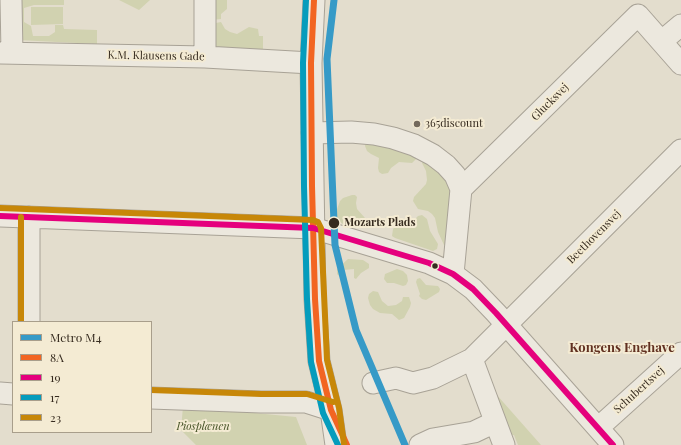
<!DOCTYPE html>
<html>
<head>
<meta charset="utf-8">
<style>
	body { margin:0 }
	#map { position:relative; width:681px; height:445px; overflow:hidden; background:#e3ddcd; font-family:"Playfair Display",serif }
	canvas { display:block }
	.legend { position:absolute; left:12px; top:321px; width:140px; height:112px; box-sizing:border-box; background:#f4ebd3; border:1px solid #a89e8b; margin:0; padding:5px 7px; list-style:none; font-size:12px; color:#362b1f }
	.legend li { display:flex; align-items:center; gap:8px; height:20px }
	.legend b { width:20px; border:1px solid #a89e8b }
</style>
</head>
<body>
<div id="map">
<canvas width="681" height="445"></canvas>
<ul class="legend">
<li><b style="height:5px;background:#369ac7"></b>Metro M4</li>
<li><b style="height:5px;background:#f26522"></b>8A</li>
<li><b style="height:5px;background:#e5007d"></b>19</li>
<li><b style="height:5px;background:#059cbc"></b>17</li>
<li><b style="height:5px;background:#c78708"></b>23</li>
</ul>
</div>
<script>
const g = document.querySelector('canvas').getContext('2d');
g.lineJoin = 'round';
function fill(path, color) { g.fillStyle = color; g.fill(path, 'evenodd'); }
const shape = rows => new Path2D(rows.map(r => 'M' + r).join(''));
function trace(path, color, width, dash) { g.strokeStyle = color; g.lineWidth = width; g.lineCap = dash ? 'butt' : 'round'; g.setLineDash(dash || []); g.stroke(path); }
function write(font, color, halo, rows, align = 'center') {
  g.font = font + ' "Playfair Display",serif'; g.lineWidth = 4; g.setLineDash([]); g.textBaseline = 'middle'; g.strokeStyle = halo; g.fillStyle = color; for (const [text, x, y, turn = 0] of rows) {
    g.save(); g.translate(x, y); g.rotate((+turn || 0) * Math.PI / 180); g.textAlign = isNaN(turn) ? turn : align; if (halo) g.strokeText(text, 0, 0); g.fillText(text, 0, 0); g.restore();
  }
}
const green = shape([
	[16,0,64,0,64,5,34,5,24,8,24,22,31,26,33,36,49,36,55,32,55,25,63,25,64,29,97,30,97,44,18,40],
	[119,0,150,0,139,10],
	[210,0,227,0,227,9,221,14,221,19,211,20],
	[31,7,63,7,63,24,31,25],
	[221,22,225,29,230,32,237,34,249,27,258,29,259,36,263,36,263,50,212,48,211,24],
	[366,140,384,142,417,158,412,163,399,162,391,168,388,173,382,174,379,172,378,168,379,158,371,154,367,151,365,146],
	[425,158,443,173,452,187,446,246,444,245,438,232,435,218,432,214,428,211,418,209,413,201,414,197,426,184,427,180,426,171,422,163],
	[352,195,355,195,357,197,356,203,357,209,365,218,365,222,362,226,343,224,340,222,337,217,336,212,340,201,343,198],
	[422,215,427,219,430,231,438,244,437,249,433,251,395,238,392,236,393,229,396,226,409,225,418,216],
	[348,259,363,260,369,264,369,268,361,273,356,279,354,278,354,269,343,270,343,278,341,278,337,274,337,269],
	[397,269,403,271,407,275,408,281,406,285,403,286,394,283,387,283,384,279,385,274],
	[420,278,426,285,438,286,440,289,439,292,426,300,422,299,419,296,420,294,416,282,417,279],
	[373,291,378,292,382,301,388,306,396,305,402,301,403,297,409,297,411,303,410,307,404,318,399,320,392,314,380,313,373,309,370,305,368,298,369,294],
	[485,384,496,394,541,445,518,445,514,435,505,436],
	[183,406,296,417,307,445,196,445,181,430]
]);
const minor = shape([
	[11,0,12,53],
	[205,0,205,57],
	[314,0,311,63,315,299,319,361,331,410,336,445],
	[662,41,681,25],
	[0,53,205,57,311,63],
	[312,133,351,132,374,134,393,138,414,145,433,155,446,165,455,175,461,189,453,274],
	[461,189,638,15,681,64],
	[0,216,313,228,429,263,453,274,473,289,496,313,613,445],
	[29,322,29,217],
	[373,383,396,378,413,383,433,378,472,359],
	[0,393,13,394],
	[151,398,261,402,306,402,331,410],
	[598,428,681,353],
	[420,445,433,439,474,432,495,422],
	[504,445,472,359,681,150]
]);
const bus1 = shape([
	[314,0,311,63,312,186,315,299,319,361,331,410,347,445]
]);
const bus2 = shape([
	[0,216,313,228,429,263,453,274,473,289,496,313,613,445]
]);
const bus3 = shape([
	[306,0,303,63,304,186,307,299,311,362,323,413,338,445]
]);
const bus4 = shape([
	[0,208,313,220,318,222,321,228,327,360,339,408,344,444],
	[21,217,21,322],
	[151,390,261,394,307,394,333,402]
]);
const metro1 = shape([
	[334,0,327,59,335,245,356,330,405,445]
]);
const markers = [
	[417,124,4,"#73695c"],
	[334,223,6,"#362b1f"],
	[435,266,3.5,"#362b1f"]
];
const streetNames = [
	["K.M. Klausens Gade",156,56,1],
	["Glucksvej",550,102,-45],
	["Beethovensvej",594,237,-45],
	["Schubertsvej",639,390,-42]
];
const poiNames = [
	["365discount",425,124]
];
const stopNames = [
	["Mozarts Plads",344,223]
];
const parkNames = [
	["Piosplænen",203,427]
];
const quarterNames = [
	["Kongens Enghave",622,348]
];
fill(green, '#d1d2b0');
trace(minor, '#a8a296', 23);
trace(minor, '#ece8de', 21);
trace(bus1, '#f26522', 6);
trace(bus2, '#e5007d', 6);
trace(bus3, '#059cbc', 6);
trace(bus4, '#c78708', 6);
trace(metro1, '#369ac7', 7);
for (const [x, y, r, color] of markers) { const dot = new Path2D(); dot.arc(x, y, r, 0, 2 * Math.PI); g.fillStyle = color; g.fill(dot); trace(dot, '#f4ebd3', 1.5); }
write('11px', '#362b1f', '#f4ebd3', streetNames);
write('11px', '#362b1f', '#f4ebd3', poiNames, 'left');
write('bold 11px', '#362b1f', '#f4ebd3', stopNames, 'left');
write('italic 11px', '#455226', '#f4ebd3', parkNames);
write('bold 13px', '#613020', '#f4ebd3', quarterNames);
</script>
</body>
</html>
